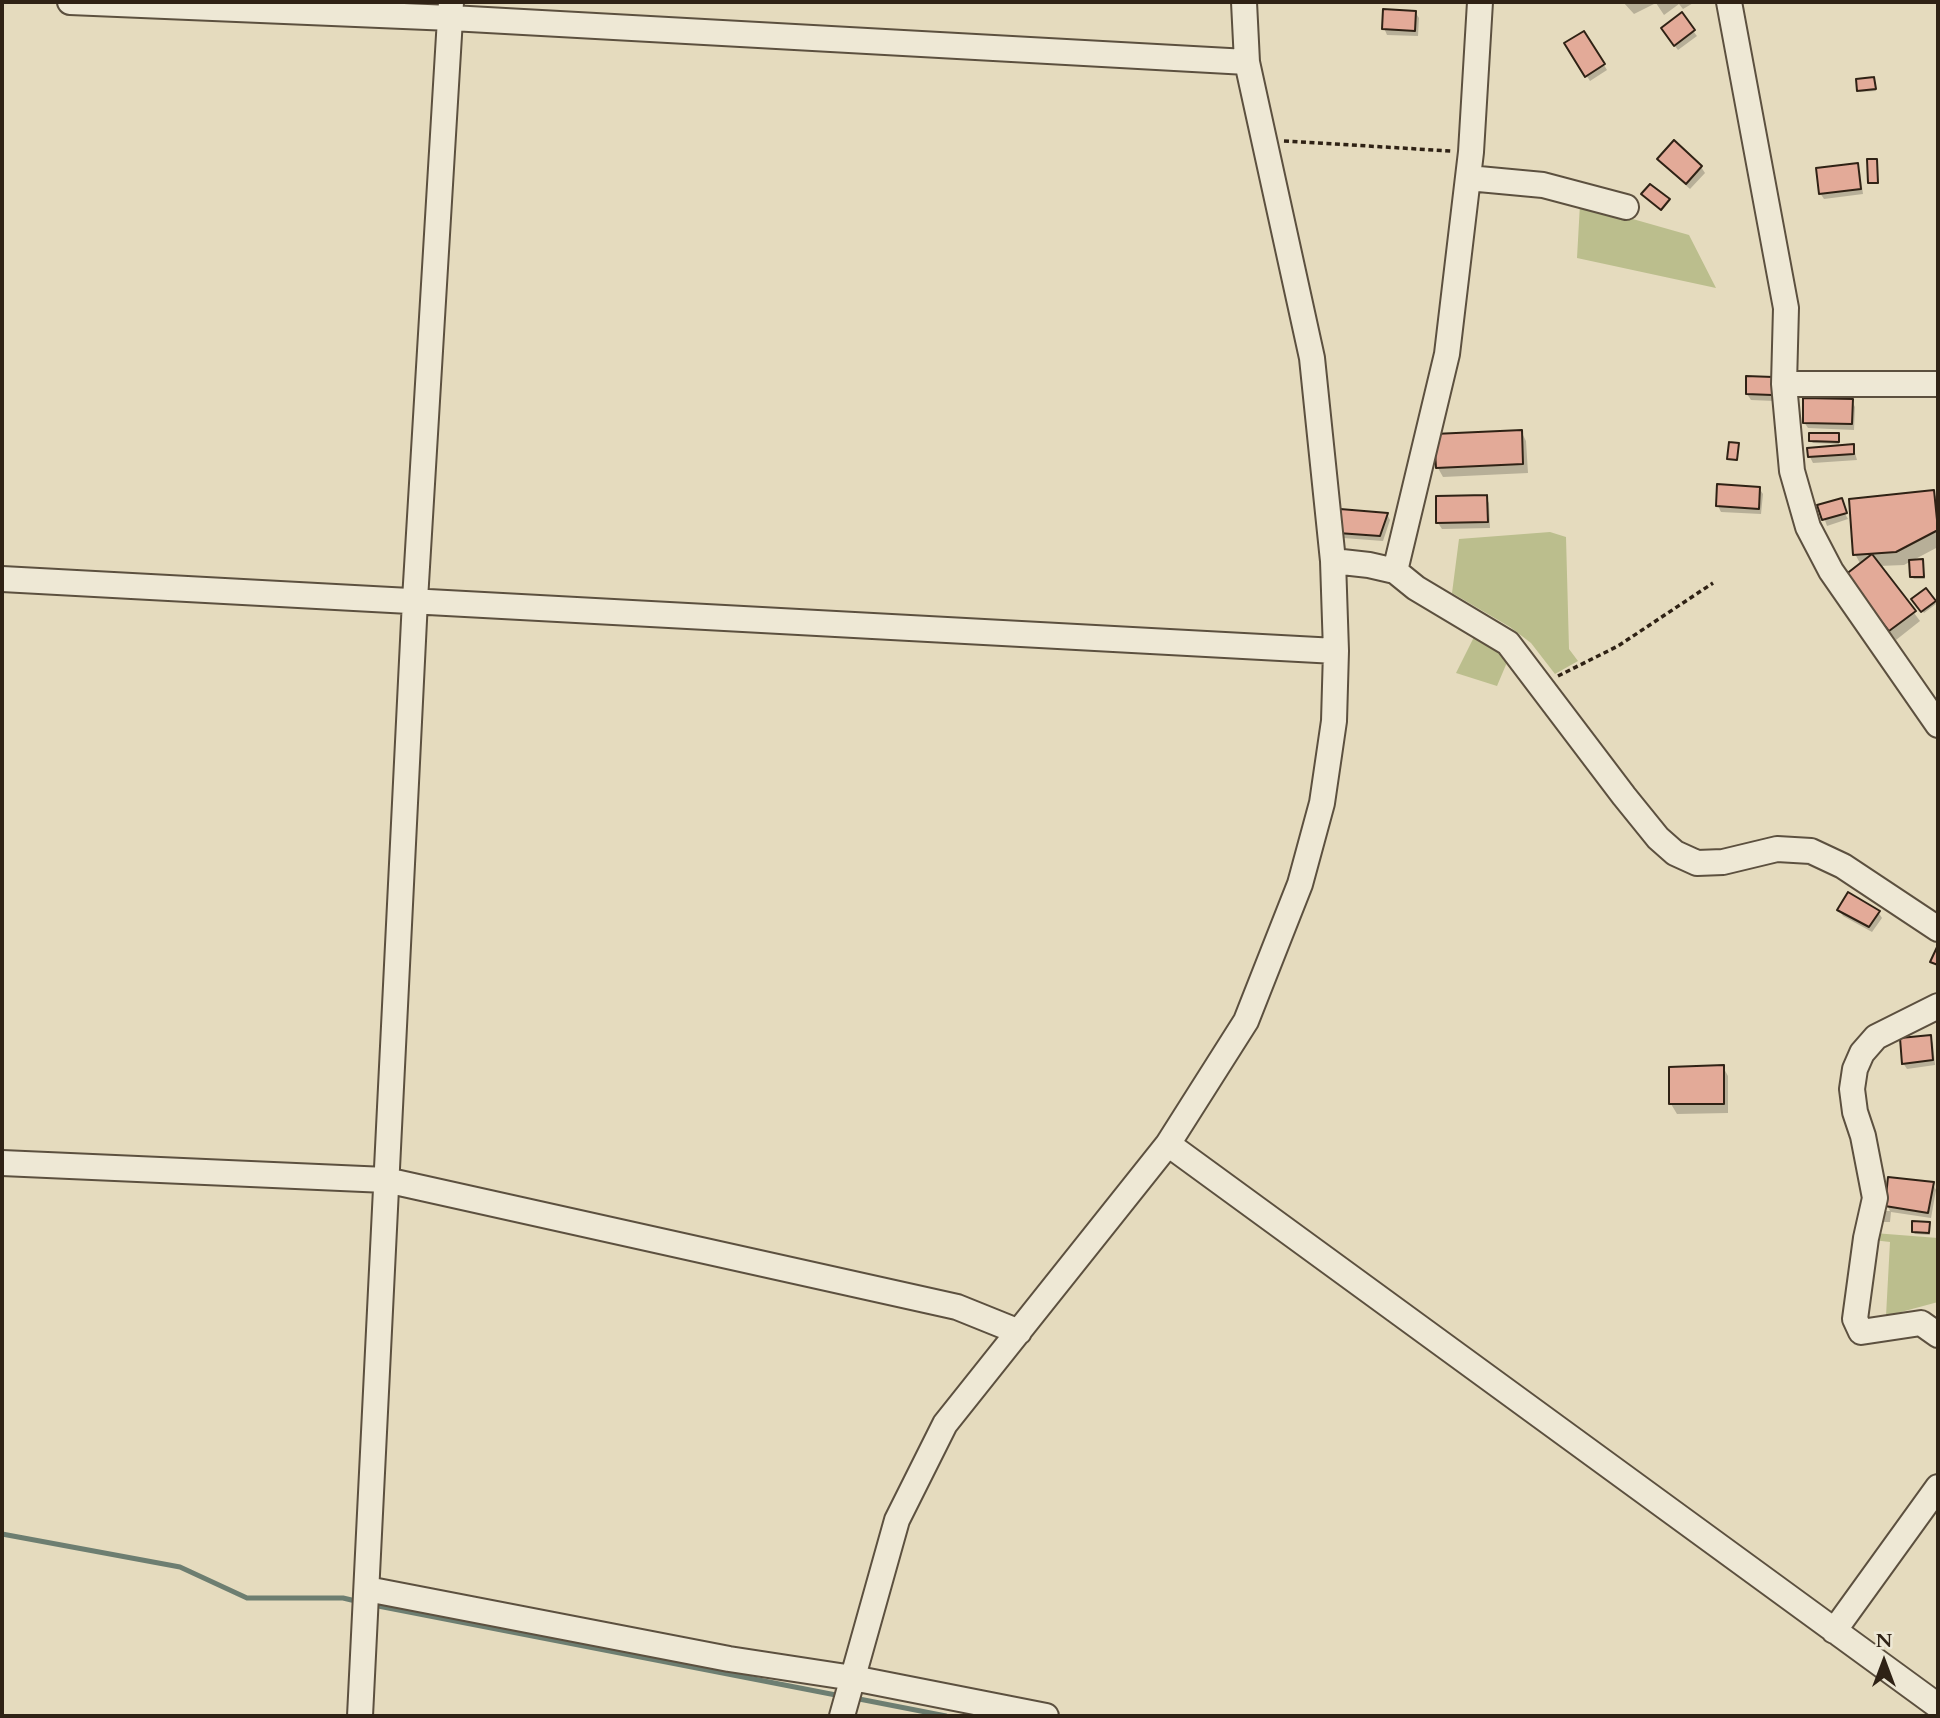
<!DOCTYPE html>
<html>
<head>
<meta charset="utf-8">
<style>
	body { margin:0 }
	#map { position:relative; width:1940px; height:1718px; overflow:hidden; background:#e5dbbe; font-family:Cardo,serif }
	canvas { display:block }
	.frame { position:absolute; inset:0; border:4px solid #2f2215; pointer-events:none }
	.north { position:absolute; left:1849px; top:1627px; width:70px; height:70px; -webkit-text-stroke:5px #eee8d5; paint-order:stroke; rotate:0deg; font-size:19px; font-weight:700; line-height:28px; text-align:center; color:#2f2215 }
	.north::after { content:''; display:block; margin:auto; width:24px; height:32px; background:#2f2215; clip-path:polygon(50% 0,100% 100%,50% 72%,0 100%) }
</style>
</head>
<body>
<div id="map">
<canvas width="1940" height="1718"></canvas>
<div class="frame"></div>
<div class="north">N</div>
</div>
<script>
const g = document.querySelector('canvas').getContext('2d');
g.lineJoin = 'round';
function fill(path, color) { g.fillStyle = color; g.fill(path, 'evenodd'); }
const shape = rows => new Path2D(rows.map(r => 'M' + r).join(''));
function trace(path, color, width, dash) { g.strokeStyle = color; g.lineWidth = width; g.lineCap = dash ? 'butt' : 'round'; g.setLineDash(dash || []); g.stroke(path); }
const green = shape([
	[1580,204,1689,235,1716,288,1577,258],
	[1550,532,1566,537,1569,649,1578,661,1555,674,1531,643,1510,627,1452,593,1459,539],
	[1475,635,1508,660,1497,686,1456,673],
	[1874,1233,1938,1238,1938,1302,1886,1316,1890,1242,1873,1240]
]);
const shadow = shape([
	[1623,2,1695,2,1683,9,1679,4,1664,15,1656,3,1634,14],
	[1415,12,1419,18,1418,36,1387,35,1384,28],
	[1693,31,1697,36,1678,50,1666,35],
	[1584,33,1607,70,1590,81,1566,44],
	[1873,79,1876,91,1860,92,1859,90],
	[1659,159,1701,167,1705,173,1690,189,1663,165],
	[1857,165,1860,171,1863,194,1824,199,1820,193],
	[1772,378,1775,401,1751,400,1747,394],
	[1852,401,1855,407,1854,430,1808,428,1804,422],
	[1521,431,1526,441,1528,473,1443,477,1438,468],
	[1838,435,1839,444,1813,443,1811,441],
	[1853,446,1857,460,1813,463,1810,457],
	[1759,488,1763,494,1761,514,1721,512,1718,506],
	[1933,492,1938,500,1938,547,1904,565,1879,566,1920,621,1896,640,1853,585,1861,565,1855,554],
	[1486,497,1489,503,1490,528,1442,529,1438,523],
	[1841,500,1845,508,1844,505,1841,507,1848,519,1827,526,1820,506],
	[1387,514,1390,520,1383,541,1343,538,1340,532],
	[1922,561,1925,579,1914,579,1912,577],
	[1926,591,1936,604,1924,613,1914,600],
	[1839,910,1878,912,1882,918,1872,932,1843,916],
	[1930,1037,1933,1043,1935,1065,1907,1069,1903,1063],
	[1723,1067,1728,1076,1728,1113,1677,1114,1671,1104],
	[1933,1184,1936,1190,1931,1218,1891,1212,1890,1222,1879,1222,1878,1211,1890,1211,1887,1205],
	[1929,1223,1930,1235,1915,1234,1913,1232]
]);
const stream = shape([
	[2,1534,180,1567,247,1598,343,1598,360,1602],
	[373,1605,841,1696],
	[854,1698,946,1716]
]);
const building = shape([
	[1383,9,1416,11,1415,31,1382,29,1383,9],
	[1682,12,1695,30,1674,46,1661,28,1682,12],
	[1584,31,1605,64,1585,77,1564,43,1584,31],
	[1874,77,1876,89,1857,91,1856,79,1874,77],
	[1674,140,1702,166,1686,184,1657,159,1674,140],
	[1867,159,1877,159,1878,183,1868,183,1867,159],
	[1858,163,1861,189,1819,194,1816,168,1858,163],
	[1650,184,1670,199,1661,210,1641,194,1650,184],
	[1746,376,1773,377,1772,395,1746,394,1746,376],
	[1803,398,1853,399,1852,424,1803,423,1803,398],
	[1522,430,1523,464,1436,468,1434,434,1522,430],
	[1809,433,1839,433,1839,442,1809,441,1809,433],
	[1729,442,1739,443,1737,460,1727,459,1729,442],
	[1854,444,1854,454,1808,457,1807,448,1854,444],
	[1717,484,1760,487,1759,509,1716,506,1717,484],
	[1934,490,1938,530,1896,552,1853,555,1849,499,1934,490],
	[1487,495,1488,522,1436,523,1436,496,1487,495],
	[1842,498,1847,513,1822,520,1817,505,1842,498],
	[1340,509,1388,513,1380,536,1338,533,1340,509],
	[1872,554,1916,611,1889,631,1845,575,1872,554],
	[1923,559,1924,577,1910,577,1909,560,1923,559],
	[1926,588,1936,601,1921,612,1911,599,1926,588],
	[1848,892,1880,911,1869,927,1837,910,1848,892],
	[1938,945,1938,965,1930,962,1938,945],
	[1931,1035,1933,1060,1902,1064,1900,1038,1931,1035],
	[1724,1065,1724,1104,1669,1104,1669,1067,1724,1065],
	[1888,1177,1934,1182,1928,1213,1885,1206,1888,1177],
	[1912,1221,1930,1222,1929,1233,1912,1232,1912,1221]
]);
const path = shape([
	[1284,141,1451,151],
	[1558,676,1618,646,1713,583]
]);
const minor = shape([
	[70,2,451,18,1247,62],
	[1729,2,1786,308,1784,384,1792,471,1808,527,1831,571,1938,725],
	[1468,178,1543,185,1626,207],
	[1784,384,1938,384],
	[1333,561,1369,565,1395,571,1416,588,1508,643,1624,796,1658,838,1675,853,1697,863,1723,862,1777,849,1811,851,1843,866,1938,929],
	[1395,571,1447,354,1471,152,1480,2],
	[2,579,1336,651],
	[1938,1006,1876,1037,1862,1053,1855,1069,1852,1089,1855,1112,1863,1136,1875,1198,1866,1238,1855,1319,1861,1332,1921,1323,1938,1335],
	[1168,1144,1938,1706],
	[2,1163,386,1180,957,1307,1019,1332],
	[367,1589,729,1659,853,1678,1046,1716],
	[1834,1631,1938,1487],
	[360,1716,415,600,451,2],
	[842,1716,897,1520,945,1424,1168,1144,1246,1021,1300,884,1322,803,1334,721,1336,651,1333,561,1312,358,1247,62,1244,2]
]);
fill(green, '#bbbe8d');
fill(shadow, '#0003');
trace(stream, '#6d7e71', 5);
fill(building, '#e3aa98');
trace(building, '#2f2215', 2);
trace(minor, '#5c503f', 28);
trace(path, '#2f2215', 3.5, [5, 3.5]);
trace(minor, '#eee8d5', 24);
</script>
</body>
</html>
